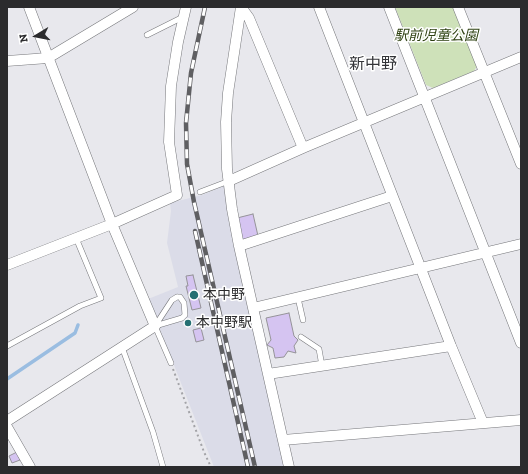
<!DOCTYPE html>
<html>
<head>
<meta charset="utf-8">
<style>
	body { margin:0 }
	#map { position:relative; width:528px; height:474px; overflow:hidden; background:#e8e8ed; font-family:"Zilla Slab",serif }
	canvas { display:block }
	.frame { position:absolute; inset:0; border:8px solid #2b2b2d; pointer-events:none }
	.north { position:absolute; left:16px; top:16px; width:40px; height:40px; -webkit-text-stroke:3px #fff; paint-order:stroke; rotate:260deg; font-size:11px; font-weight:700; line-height:16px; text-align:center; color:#2b2b2d }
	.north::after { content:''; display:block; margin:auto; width:14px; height:18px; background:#2b2b2d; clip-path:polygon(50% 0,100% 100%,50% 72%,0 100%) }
</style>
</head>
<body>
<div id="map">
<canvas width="528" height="474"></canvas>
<div class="frame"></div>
<div class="north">N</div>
</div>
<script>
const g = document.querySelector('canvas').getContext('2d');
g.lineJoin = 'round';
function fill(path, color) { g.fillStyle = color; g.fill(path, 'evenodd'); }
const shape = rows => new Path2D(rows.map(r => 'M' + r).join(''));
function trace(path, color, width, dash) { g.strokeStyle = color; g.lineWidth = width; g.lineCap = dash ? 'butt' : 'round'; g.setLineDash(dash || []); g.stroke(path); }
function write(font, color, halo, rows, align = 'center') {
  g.font = font + ' "Zilla Slab","Noto Sans JP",serif'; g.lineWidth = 3; g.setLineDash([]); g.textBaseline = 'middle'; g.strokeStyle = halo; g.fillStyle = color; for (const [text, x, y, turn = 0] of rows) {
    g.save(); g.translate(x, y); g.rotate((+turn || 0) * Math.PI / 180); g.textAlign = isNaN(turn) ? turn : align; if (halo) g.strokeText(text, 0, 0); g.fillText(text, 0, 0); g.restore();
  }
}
const built = shape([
	[224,186,286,467,214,467,148,299,178,287,167,243,171,211,170,203,202,195]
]);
const green = shape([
	[395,7,454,7,477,66,474,71,433,88,426,85]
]);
const stream = shape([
	[7,379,75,333,78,325]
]);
const building = shape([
	[253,214,258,236,242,240,237,218,253,214],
	[193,275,201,308,192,310,186,286,188,286,186,276,193,275],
	[289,313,294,336,298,340,294,346,296,353,288,351,284,357,275,358,273,348,267,345,271,340,266,318,289,313],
	[201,328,204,340,196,342,193,330,201,328],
	[17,452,20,460,12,463,9,456,17,452]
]);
const path = shape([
	[173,369,204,452,211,467]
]);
const lane = shape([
	[147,35,183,17],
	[200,192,229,181],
	[177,297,180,297,184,303,185,315,182,318,155,326,172,300,177,297],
	[298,298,303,320],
	[155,326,171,363],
	[301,337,319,349,322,366],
	[7,346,80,306,101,298,76,238],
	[122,347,153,432,163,467]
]);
const street = shape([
	[241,7,228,93,226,122,227,169,232,209,239,246,289,467],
	[241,7,249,18,303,148],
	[319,7,451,346,483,423],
	[389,7,521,343],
	[458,7,521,164],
	[7,61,48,58,133,7],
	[229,181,303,148,521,57],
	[239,246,392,196],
	[7,265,112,224,177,195,169,142,171,86,178,42,186,7],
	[253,308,521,244],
	[268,374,451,346],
	[7,421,155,326,112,224,29,7],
	[7,427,30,467],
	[283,440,521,420]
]);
const rail = shape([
	[205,7,191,73,186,123,187,164,194,202,255,467],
	[195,231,248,467]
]);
const markers = [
	[194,295,5,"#257073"],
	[188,323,4,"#257073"]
];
const parkNames = [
	["駅前児童公園",436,36]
];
const poiNames = [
	["本中野",203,295],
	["本中野駅",196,323]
];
const quarterNames = [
	["新中野",373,64]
];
fill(built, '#dbdce8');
fill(green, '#cee1b9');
trace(stream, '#9abde1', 3.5);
fill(building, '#d5c4f1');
trace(building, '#959398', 1);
trace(lane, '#76777b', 6);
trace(street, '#76777b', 11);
trace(path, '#a3a3a7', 2, [2, 3]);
trace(lane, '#fff', 5);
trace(street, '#fff', 10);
trace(rail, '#5f5f62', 4.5);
trace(rail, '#fff', 3, [9]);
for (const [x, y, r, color] of markers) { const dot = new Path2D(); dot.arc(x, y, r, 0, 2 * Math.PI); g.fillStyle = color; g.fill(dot); trace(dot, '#fff', 1.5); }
write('italic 14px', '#2d4010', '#fff', parkNames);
write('14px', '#2b2b2d', '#fff', poiNames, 'left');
write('16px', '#333438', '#fff', quarterNames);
</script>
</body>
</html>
